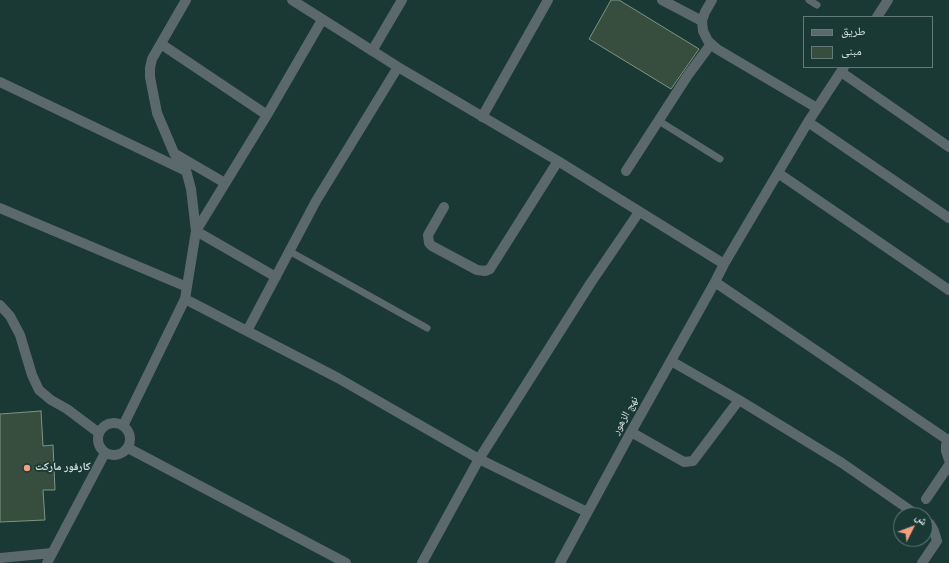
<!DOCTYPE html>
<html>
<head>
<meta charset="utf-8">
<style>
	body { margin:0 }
	#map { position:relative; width:949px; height:563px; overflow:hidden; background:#1a3834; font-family:Overpass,"Noto Naskh Arabic",sans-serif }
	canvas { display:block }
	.legend { position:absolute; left:803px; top:16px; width:130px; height:52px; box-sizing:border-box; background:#1a3834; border:1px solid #627b78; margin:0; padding:5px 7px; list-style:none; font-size:12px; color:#cfe0dd }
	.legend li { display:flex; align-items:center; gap:8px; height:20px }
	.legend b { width:20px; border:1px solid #627b78 }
	.north { position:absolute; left:893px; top:507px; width:40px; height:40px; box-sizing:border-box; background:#1a3834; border:1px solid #627b78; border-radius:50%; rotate:48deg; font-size:11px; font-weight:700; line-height:16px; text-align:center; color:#cfe0dd }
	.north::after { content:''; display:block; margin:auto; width:14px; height:18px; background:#f2a080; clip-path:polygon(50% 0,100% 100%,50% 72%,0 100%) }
</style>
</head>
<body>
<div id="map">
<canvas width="949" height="563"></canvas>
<ul class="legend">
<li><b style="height:5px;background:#5c696c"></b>طريق</li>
<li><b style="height:11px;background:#374e3f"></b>مبنى</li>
</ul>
<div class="north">ش</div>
</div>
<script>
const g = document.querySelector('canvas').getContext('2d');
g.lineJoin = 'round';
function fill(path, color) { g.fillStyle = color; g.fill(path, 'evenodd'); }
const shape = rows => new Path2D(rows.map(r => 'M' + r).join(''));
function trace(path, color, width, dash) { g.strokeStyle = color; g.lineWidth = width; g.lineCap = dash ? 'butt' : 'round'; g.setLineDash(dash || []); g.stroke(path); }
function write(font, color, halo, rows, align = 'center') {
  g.font = font + ' Overpass,"Noto Naskh Arabic",sans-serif'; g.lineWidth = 3.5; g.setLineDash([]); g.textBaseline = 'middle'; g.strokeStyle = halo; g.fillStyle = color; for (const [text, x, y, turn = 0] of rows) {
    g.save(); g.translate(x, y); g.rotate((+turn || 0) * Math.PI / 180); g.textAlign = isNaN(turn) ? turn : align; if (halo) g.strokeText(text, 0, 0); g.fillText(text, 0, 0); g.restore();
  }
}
const building = shape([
	[611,0,619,0,699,49,671,89,589,39,611,0],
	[41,411,43,446,53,445,55,490,43,490,45,520,0,522,0,414,41,411]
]);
const lane = shape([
	[809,0,817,5],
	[659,121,720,159],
	[289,251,427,328]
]);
const street = shape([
	[292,0,398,67,558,161,724,264],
	[662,0,702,21],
	[712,0,705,12,702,21,703,31,708,41,717,49,817,108],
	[877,17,888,0],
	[161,44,267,115],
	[372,51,402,0],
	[841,72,949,147],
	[0,82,184,170],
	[482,117,548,0],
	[808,122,949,218],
	[177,155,225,183],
	[626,171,688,75,711,44],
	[778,173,949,290],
	[444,207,428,235,429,243,432,246,477,270,485,271,490,269,493,264,558,161],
	[0,208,187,287],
	[276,277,196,231,267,115,322,20],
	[715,282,948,440],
	[185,299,196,231,191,189,186,170,174,153,157,113,150,77,150,68,152,59,186,0],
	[0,305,10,316,20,335,32,375,39,390,51,400,67,409,99,433],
	[247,331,316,201,398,67],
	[671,361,739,400,842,463,917,515],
	'98 439a16 16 0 1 1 32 0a16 16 0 1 1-32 0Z',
	[123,426,185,299,338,378,479,459,587,512],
	[631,432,684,462,693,461,739,400],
	[949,439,946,445,946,451,949,460],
	[128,448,346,563],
	[926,499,949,465],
	[0,558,52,553],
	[47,563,105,453],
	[422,563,479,459,590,284,639,212],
	[560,563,631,432,715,282,724,264,808,122,844,67],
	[922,563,937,541,934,531,930,524,925,521]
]);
const markers = [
	[27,468,4,"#f2a080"]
];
const streetNames = [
	["نهج الزهور",626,416,-61]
];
const poiNames = [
	["كارفور ماركت",35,468]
];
fill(building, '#374e3f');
trace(building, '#7d9585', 1);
trace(lane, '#5c696c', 7);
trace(street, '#5c696c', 10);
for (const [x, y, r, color] of markers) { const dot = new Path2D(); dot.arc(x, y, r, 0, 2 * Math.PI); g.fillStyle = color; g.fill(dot); trace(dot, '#1a3834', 1.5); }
write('11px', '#cfe0dd', '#1a3834', streetNames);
write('bold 11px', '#cfe0dd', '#1a3834', poiNames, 'left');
</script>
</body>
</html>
